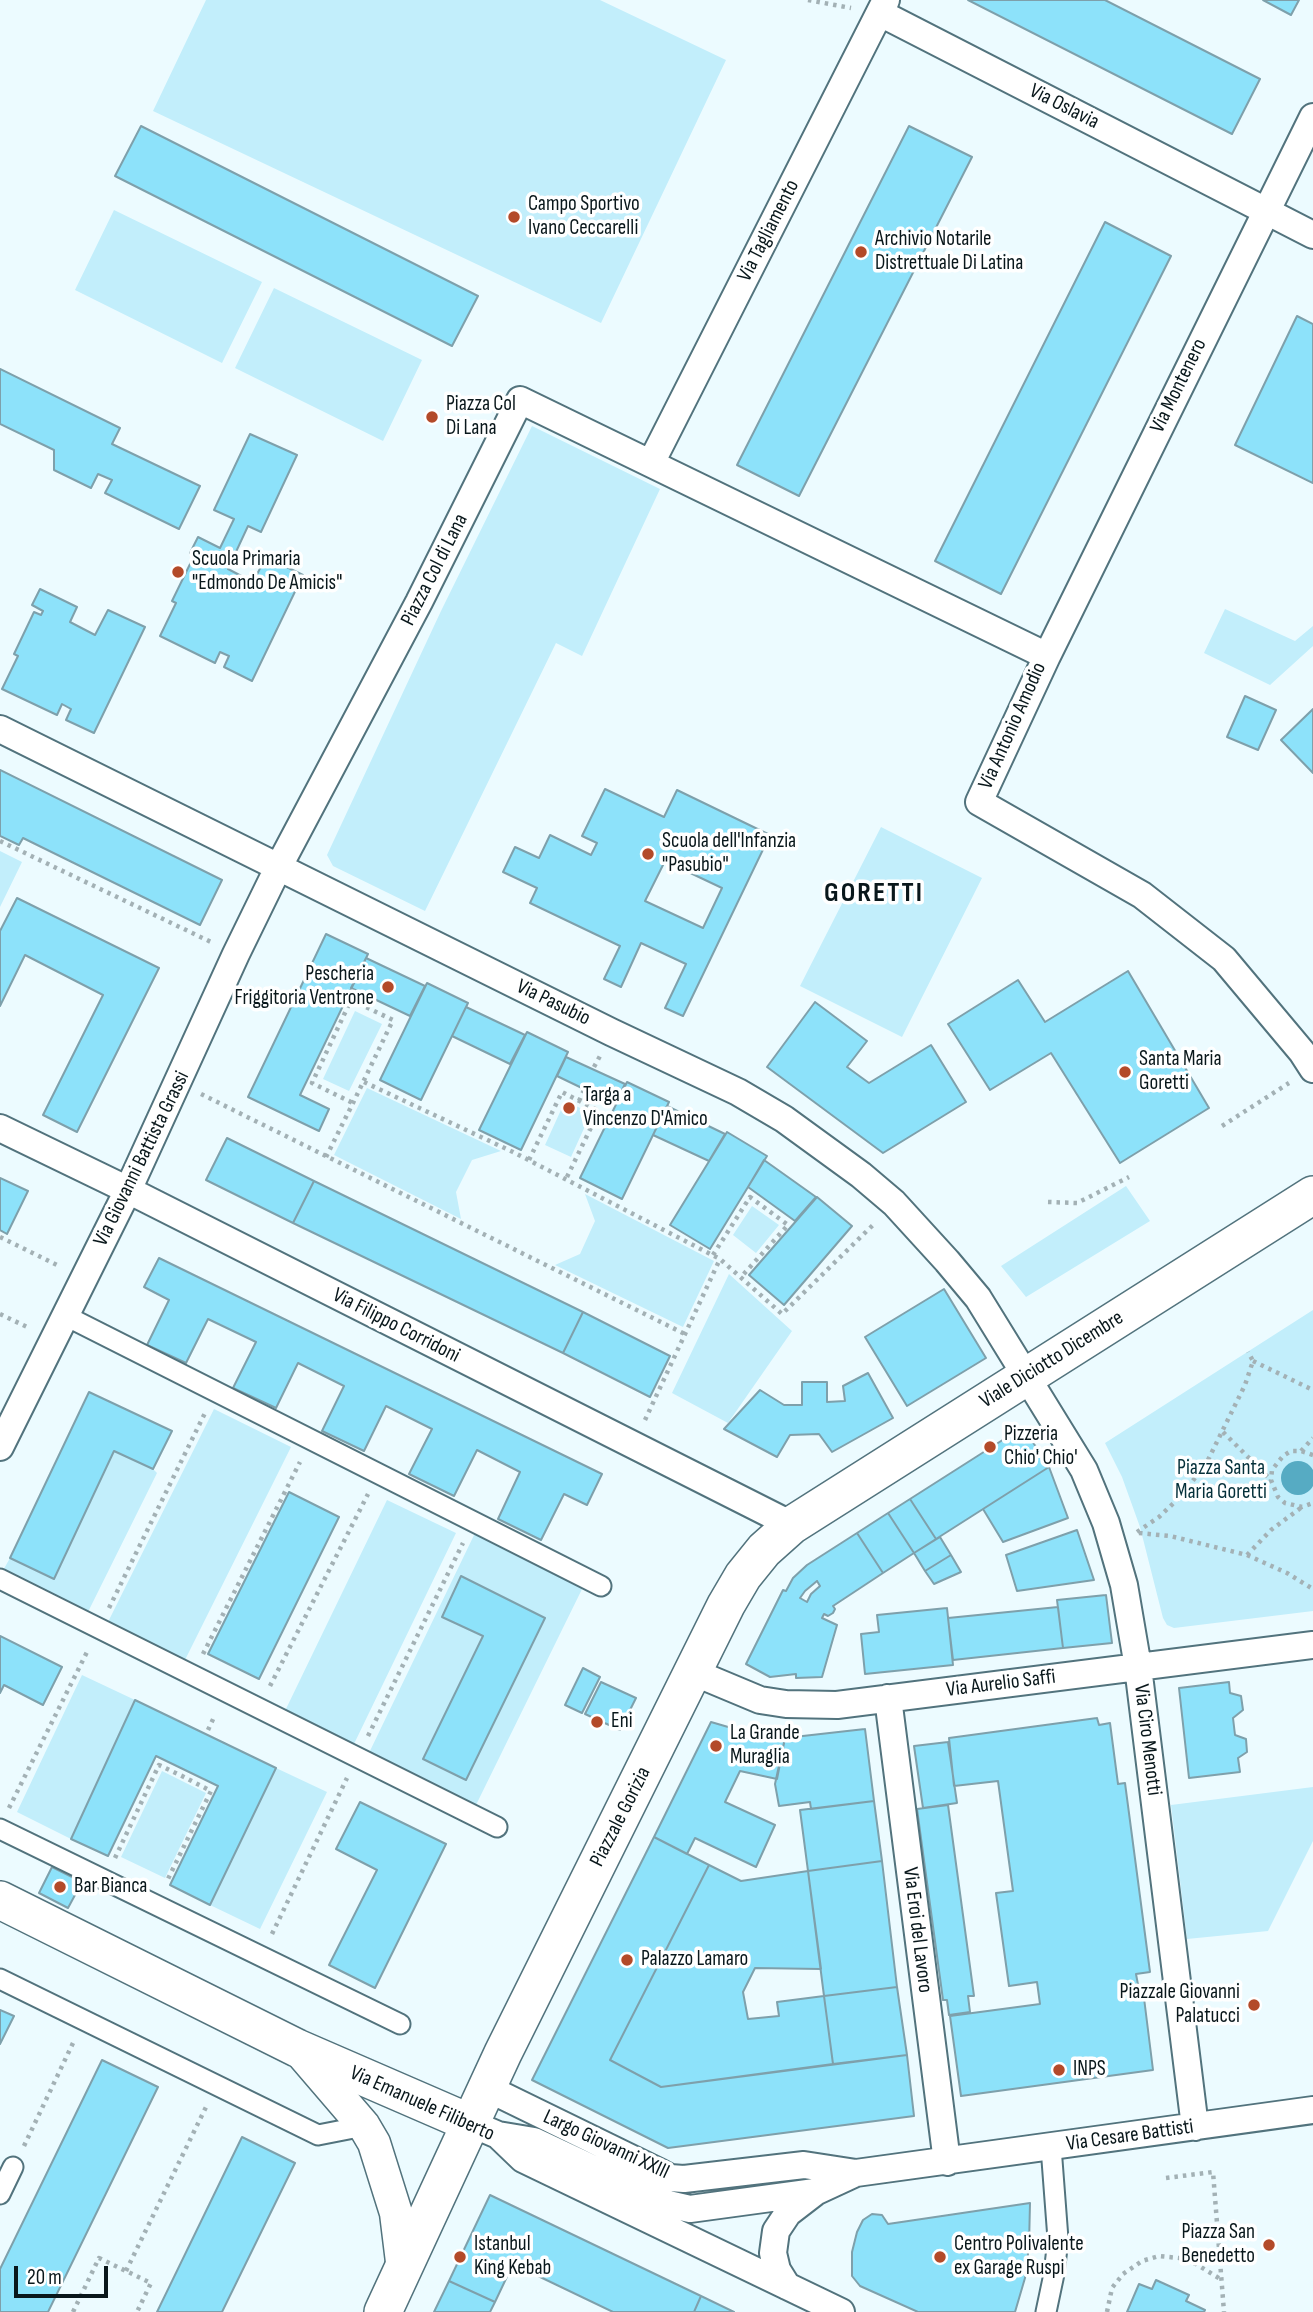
<!DOCTYPE html>
<html>
<head>
<meta charset="utf-8">
<style>
	body { margin:0 }
	#map { position:relative; width:1313px; height:2312px; overflow:hidden; background:#ecfbff; font-family:"Sofia Sans Condensed",sans-serif }
	canvas { display:block }
	.scale { position:absolute; left:14px; top:2266px; width:94px; height:32px; box-sizing:border-box; border:4px solid #09171b; border-top:0; padding-left:9px; font-size:21px; line-height:24px; white-space:nowrap; color:#09171b; -webkit-text-stroke:5px #fff; paint-order:stroke }
</style>
</head>
<body>
<div id="map">
<canvas width="1313" height="2312"></canvas>
<div class="scale">20 m</div>
</div>
<script>
const g = document.querySelector('canvas').getContext('2d');
g.lineJoin = 'round';
function fill(path, color) { g.fillStyle = color; g.fill(path, 'evenodd'); }
const shape = rows => new Path2D(rows.map(r => 'M' + r).join(''));
function trace(path, color, width, dash) { g.strokeStyle = color; g.lineWidth = width; g.lineCap = dash ? 'butt' : 'round'; g.setLineDash(dash || []); g.stroke(path); }
function write(font, color, halo, rows, align = 'center') {
  g.font = font + ' "Sofia Sans Condensed",sans-serif'; g.lineWidth = 7; g.setLineDash([]); g.textBaseline = 'middle'; g.strokeStyle = halo; g.fillStyle = color; for (const [text, x, y, turn = 0] of rows) {
    g.save(); g.translate(x, y); g.rotate((+turn || 0) * Math.PI / 180); g.textAlign = isNaN(turn) ? turn : align; if (halo) g.strokeText(text, 0, 0); g.fillText(text, 0, 0); g.restore();
  }
}
const green = shape([
	[206,0,600,0,726,60,601,323,153,111],
	[114,210,262,282,222,363,75,290],
	[274,288,422,360,383,441,235,368],
	[532,426,660,489,582,656,556,643,425,911,333,866,327,855,441,611],
	[1225,609,1295,641,1313,626,1313,646,1270,685,1204,653],
	[881,827,982,878,902,1037,800,986],
	[0,851,22,862,0,907],
	[355,1011,382,1024,349,1091,323,1079],
	[367,1088,501,1151,472,1160,456,1192,461,1219,334,1155],
	[565,1101,591,1113,571,1157,545,1145],
	[1126,1186,1150,1221,1026,1297,1001,1266],
	[585,1194,714,1261,683,1327,555,1265,580,1254,595,1221],
	[752,1206,779,1225,756,1253,733,1235],
	[729,1274,792,1331,728,1423,672,1393],
	[1313,1310,1313,1611,1174,1628,1167,1625,1163,1618,1140,1527,1122,1477,1105,1443],
	[214,1409,291,1447,183,1664,106,1626],
	[114,1451,153,1469,157,1473,86,1616,1,1574,10,1558,54,1578],
	[387,1500,456,1533,353,1746,284,1713],
	[476,1531,585,1583,475,1807,368,1755],
	[82,1675,135,1700,71,1839,17,1812],
	[276,1768,327,1792,260,1929,210,1905],
	[162,1771,206,1793,165,1878,121,1857],
	[1313,1787,1313,1841,1268,1931,1187,1939,1171,1805]
]);
const water = shape([
	'1281 1478a17 17 0 1 1 34 0a17 17 0 1 1-34 0Z'
]);
const building = shape([
	[968,0,1105,0,1260,79,1232,134,968,0],
	[1263,0,1299,0,1291,15,1263,0],
	[141,126,478,296,452,346,115,176,141,126],
	[909,126,972,157,799,496,737,465,909,126],
	[1105,222,1171,256,1001,594,935,561,1105,222],
	[1297,316,1313,324,1313,483,1235,445,1297,316],
	[0,369,120,428,112,444,200,486,179,529,105,493,112,480,98,474,91,488,54,470,54,450,0,424,0,369],
	[250,434,297,455,261,532,248,526,228,569,253,582,266,557,303,575,252,681,224,667,229,656,220,652,215,663,160,636,176,603,172,601,192,560,199,563,201,558,190,553,198,537,220,548,234,519,214,510,250,434],
	[40,589,77,607,70,622,95,635,108,610,145,627,94,733,66,720,71,709,62,704,57,715,2,689,18,656,14,654,34,612,41,615,43,611,32,605,40,589],
	[1245,696,1276,710,1258,750,1227,737,1245,696],
	[1313,709,1313,773,1281,740,1313,709],
	[0,770,222,880,200,925,23,838,19,845,0,836,0,770],
	[605,789,664,817,677,790,770,835,683,1016,665,1008,686,964,641,943,621,987,604,979,620,946,530,903,537,888,503,872,515,847,539,858,550,835,591,855,597,843,582,836,605,789],
	[665,861,722,888,703,928,645,901,665,861],
	[17,898,159,968,77,1132,43,1115,103,995,25,955,0,1006,0,931,17,898],
	[326,934,368,954,300,1095,329,1109,319,1131,248,1097,326,934],
	[366,958,425,986,410,1016,351,988,366,958],
	[1128,971,1209,1108,1120,1163,1051,1053,990,1090,948,1024,1018,980,1045,1022,1128,971],
	[427,983,468,1003,421,1100,380,1080,427,983],
	[815,1002,867,1041,847,1067,869,1083,931,1045,966,1102,883,1153,767,1067,815,1002],
	[466,1007,525,1035,510,1064,452,1036,466,1007],
	[527,1032,568,1052,521,1150,479,1130,527,1032],
	[566,1057,625,1084,615,1104,557,1076,566,1057],
	[627,1082,669,1102,622,1199,580,1178,627,1082],
	[667,1106,725,1134,709,1161,653,1135,667,1106],
	[727,1132,767,1156,710,1249,670,1225,727,1132],
	[227,1138,314,1181,293,1223,206,1180,227,1138],
	[764,1160,816,1197,795,1221,748,1187,764,1160],
	[0,1178,28,1191,7,1234,0,1230,0,1178],
	[314,1181,583,1312,563,1353,293,1223,314,1181],
	[817,1197,852,1226,784,1305,749,1275,817,1197],
	[159,1258,602,1474,587,1505,564,1494,541,1540,498,1519,520,1472,477,1450,454,1496,409,1474,432,1429,386,1406,364,1451,322,1431,344,1386,298,1363,276,1408,233,1388,256,1342,208,1319,186,1363,147,1345,169,1300,144,1287,159,1258],
	[944,1289,986,1358,907,1406,865,1337,944,1289],
	[583,1312,670,1356,650,1397,563,1353,583,1312],
	[868,1373,893,1418,832,1452,819,1434,790,1435,777,1457,724,1429,760,1390,784,1405,802,1405,802,1382,827,1382,827,1402,845,1401,843,1386,868,1373],
	[89,1392,172,1431,153,1469,114,1451,54,1579,10,1558,89,1392],
	[1023,1427,1049,1467,936,1539,910,1499,1023,1427],
	[1049,1467,1068,1518,1003,1542,983,1509,1049,1467],
	[289,1492,339,1517,259,1679,208,1654,289,1492],
	[910,1499,936,1539,914,1553,888,1513,910,1499],
	[888,1513,914,1553,883,1573,857,1533,888,1513],
	[1077,1530,1094,1580,1017,1591,1006,1555,1077,1530],
	[857,1533,883,1573,833,1606,835,1609,833,1613,828,1616,824,1614,822,1618,837,1625,822,1677,796,1678,796,1674,770,1677,746,1664,783,1590,786,1591,793,1578,807,1565,857,1533],
	[817,1581,820,1586,811,1594,807,1602,800,1598,805,1591,817,1581],
	[940,1537,951,1555,925,1571,914,1553,940,1537],
	[951,1555,961,1572,934,1584,925,1571,951,1555],
	[461,1576,545,1618,466,1780,423,1759,483,1636,442,1617,461,1576],
	[1106,1595,1112,1643,1063,1648,1057,1600,1106,1595],
	[1058,1607,1063,1648,953,1660,948,1618,1058,1607],
	[947,1608,953,1665,865,1674,861,1634,879,1632,877,1615,947,1608],
	[0,1636,62,1667,43,1705,4,1685,0,1693,0,1636],
	[583,1668,600,1677,582,1713,565,1705,583,1668],
	[601,1682,636,1698,620,1730,585,1714,601,1682],
	[1229,1682,1230,1693,1241,1696,1243,1710,1233,1718,1235,1735,1246,1739,1247,1752,1238,1758,1240,1772,1189,1778,1179,1688,1229,1682],
	[135,1700,276,1768,210,1905,170,1885,218,1786,156,1756,108,1856,71,1839,135,1700],
	[1097,1718,1099,1725,1110,1723,1118,1784,1125,1783,1150,1972,1136,1974,1139,1990,1143,1990,1153,2070,961,2096,950,2016,1040,2004,1037,1982,1009,1986,996,1893,1013,1891,998,1781,954,1786,949,1738,1097,1718],
	[711,1722,735,1729,785,1738,777,1779,740,1771,725,1802,775,1825,756,1867,695,1838,687,1854,654,1837,711,1722],
	[865,1729,874,1801,811,1809,810,1802,779,1806,775,1784,785,1738,865,1729],
	[948,1742,957,1803,923,1808,914,1746,948,1742],
	[874,1801,882,1861,808,1871,800,1810,874,1801],
	[360,1802,446,1844,375,1988,329,1965,377,1870,336,1849,360,1802],
	[948,1805,974,1996,968,1996,970,2012,949,2015,947,2000,943,2000,917,1809,948,1805],
	[654,1837,709,1865,610,2060,661,2087,907,2055,914,2116,668,2148,532,2080,654,1837],
	[882,1861,897,1987,824,1996,808,1871,882,1861],
	[709,1865,741,1881,808,1871,821,1969,755,1968,743,1992,748,2019,779,2016,777,2002,824,1996,833,2064,661,2087,610,2060,709,1865],
	[52,1867,82,1882,68,1908,39,1893,52,1867],
	[897,1987,907,2055,833,2064,824,1996,897,1987],
	[0,2010,14,2016,0,2044,0,2010],
	[102,2060,158,2087,48,2312,0,2312,0,2269,102,2060],
	[242,2137,295,2163,222,2312,157,2312,242,2137],
	[490,2195,701,2296,694,2312,613,2312,513,2264,495,2302,449,2281,490,2195],
	[1030,2203,1029,2246,1025,2278,1015,2312,918,2312,860,2286,852,2276,852,2252,857,2232,863,2220,872,2214,882,2215,888,2224,1030,2203],
	[1156,2280,1189,2295,1186,2301,1205,2310,1204,2312,1127,2312,1139,2284,1152,2289,1156,2280],
	[449,2281,495,2302,490,2312,434,2312,449,2281],
	[701,2296,734,2312,694,2312,701,2296]
]);
const path = shape([
	[808,0,851,8],
	[0,841,211,942],
	[594,1067,600,1056],
	[364,1082,513,1152,720,1259,782,1314,875,1223],
	[201,1094,685,1334],
	[579,1101,584,1090],
	[1222,1126,1289,1083],
	[326,1157,353,1103,393,1020,351,1000,312,1083,353,1103],
	[529,1160,562,1092,599,1111,566,1179],
	[1048,1202,1077,1203,1129,1177],
	[0,1237,59,1266],
	[713,1255,750,1197,788,1225,741,1277],
	[0,1314,27,1327],
	[1253,1361,1313,1390],
	[645,1420,720,1259],
	[1223,1432,1270,1479],
	[1301,1451,1313,1438],
	[1313,1455,1301,1451,1291,1451,1283,1456,1272,1470,1271,1480,1278,1497,1285,1503,1302,1507,1313,1503],
	[1137,1532,1159,1517,1182,1495,1207,1462,1245,1385,1253,1361,1248,1352],
	[1139,1533,1170,1536,1247,1555,1287,1573,1313,1589],
	[1247,1555,1271,1530,1302,1507],
	[109,1608,206,1411],
	[203,1654,300,1462],
	[270,1686,368,1494],
	[208,1730,215,1715],
	[368,1736,463,1543],
	[9,1808,88,1650],
	[115,1858,159,1765,184,1777,211,1791,166,1883],
	[272,1934,347,1778],
	[24,2146,73,2043],
	[1166,2178,1213,2172,1224,2312],
	[126,2271,207,2105],
	[73,2312,99,2258,151,2283,137,2312],
	[1107,2312,1112,2288,1123,2274,1142,2261,1159,2256,1179,2258,1196,2264,1222,2280]
]);
const pedestrian = shape([
	[66,1316,601,1586],
	[0,1579,497,1827],
	[0,1829,400,2024],
	[0,1979,318,2135,364,2126],
	[0,2194,13,2167],
	[1046,2312,1054,2274,1058,2239,1051,2147]
]);
const minor = shape([
	[880,13,1313,235],
	[651,463,886,0],
	[1047,656,1313,117],
	[0,729,611,1032,738,1092,784,1119,861,1175,894,1203,947,1261,978,1298,1084,1470,1106,1523,1124,1585,1138,1667,1195,2127],
	[0,1128,128,1190,792,1525],
	[0,1447,128,1190,236,954,278,868,419,602,520,400,1047,656,979,802,1142,895,1224,959,1302,1052,1313,1069],
	[693,1672,760,1700,786,1704,837,1705,1313,1645],
	[888,1698,947,2162],
	[487,2088,659,2172,670,2178,684,2179,804,2165,856,2173,1313,2110],
	[470,2123,498,2135,523,2159,841,2312],
	[498,2135,534,2141,668,2204,690,2209,815,2192,856,2173],
	[787,2286,777,2270,773,2253,776,2231,788,2213,814,2193]
]);
const tertiary = shape([
	[298,2049,364,2126,374,2143,396,2213,403,2270]
]);
const secondary = shape([
	[0,1900,297,2048,470,2123],
	[383,2312,503,2053,726,1605,743,1576,764,1550,792,1525,1313,1195]
]);
const markers = [
	[514,217,7,"#b34a29"],
	[861,252,7,"#b34a29"],
	[432,417,7,"#b34a29"],
	[178,572,7,"#b34a29"],
	[648,854,7,"#b34a29"],
	[388,987,7,"#b34a29"],
	[1125,1072,7,"#b34a29"],
	[569,1108,7,"#b34a29"],
	[990,1447,7,"#b34a29"],
	[597,1722,7,"#b34a29"],
	[716,1746,7,"#b34a29"],
	[60,1887,7,"#b34a29"],
	[627,1960,7,"#b34a29"],
	[1254,2005,7,"#b34a29"],
	[1059,2070,7,"#b34a29"],
	[1269,2245,7,"#b34a29"],
	[460,2257,7,"#b34a29"],
	[940,2257,7,"#b34a29"]
];
const streetNames = [
	["Via Oslavia",1064,107,27],
	["Via Tagliamento",769,231,-63],
	["Via Montenero",1179,386,-64],
	["Piazza Col di Lana",435,570,-63],
	["Via Antonio Amodio",1013,726,-66],
	["Via Pasubio",553,1003,26],
	["Via Giovanni Battista Grassi",142,1159,-64],
	["Via Filippo Corridoni",396,1326,27],
	["Viale Diciotto Dicembre",1052,1360,-32],
	["Via Aurelio Saffi",1001,1684,-7],
	["Via Ciro Menotti",1147,1740,83],
	["Piazzale Gorizia",621,1817,-63],
	["Via Eroi del Lavoro",917,1930,83],
	["Via Emanuele Filiberto",422,2104,24],
	["Via Cesare Battisti",1130,2136,-8],
	["Largo Giovanni XXIII",606,2145,25]
];
const poiNames = [
	["Campo Sportivo",528,205],
	["Ivano Ceccarelli",528,229],
	["Archivio Notarile",875,240],
	["Distrettuale Di Latina",875,264],
	["Piazza Col",446,405],
	["Di Lana",446,429],
	["Scuola Primaria",192,560],
	["\"Edmondo De Amicis\"",192,584],
	["Scuola dell'Infanzia",662,842],
	["\"Pasubio\"",662,866],
	["Pescheria",374,975,"right"],
	["Friggitoria Ventrone",374,999,"right"],
	["Santa Maria",1139,1060],
	["Goretti",1139,1084],
	["Targa a",583,1096],
	["Vincenzo D'Amico",583,1120],
	["Pizzeria",1004,1435],
	["Chio' Chio'",1004,1459],
	["Eni",611,1722],
	["La Grande",730,1734],
	["Muraglia",730,1758],
	["Bar Bianca",74,1887],
	["Palazzo Lamaro",641,1960],
	["Piazzale Giovanni",1240,1993,"right"],
	["Palatucci",1240,2017,"right"],
	["INPS",1073,2070],
	["Piazza San",1255,2233,"right"],
	["Benedetto",1255,2257,"right"],
	["Istanbul",474,2245],
	["King Kebab",474,2269],
	["Centro Polivalente",954,2245],
	["ex Garage Ruspi",954,2269]
];
const parkNames = [
	["Piazza Santa",1221,1469],
	["Maria Goretti",1221,1493]
];
const districtNames = [
	["GORETTI",874,894]
];
fill(green, '#c2eefb');
fill(water, '#56abc3');
fill(building, '#8de2fa');
trace(building, '#7ea0ab', 2);
trace(pedestrian, '#52737d', 23);
trace(minor, '#52737d', 30);
trace(tertiary, '#52737d', 35);
trace(secondary, '#52737d', 40);
trace(path, '#a3b1b5', 4.5, [3.5, 5]);
trace(pedestrian, '#fff', 19);
trace(minor, '#fff', 26);
trace(tertiary, '#fff', 32);
trace(secondary, '#fff', 37);
for (const [x, y, r, color] of markers) { const dot = new Path2D(); dot.arc(x, y, r, 0, 2 * Math.PI); g.fillStyle = color; g.fill(dot); trace(dot, '#fff', 2.5); }
write('21px', '#09171b', '#fff', streetNames);
write('21px', '#09171b', '#fff', poiNames, 'left');
write('21px', '#05303a', '#fff', parkNames);
g.letterSpacing = '2px';
write('bold 28px', '#09171b', '#fff', districtNames);
g.letterSpacing = '0px';
</script>
</body>
</html>
